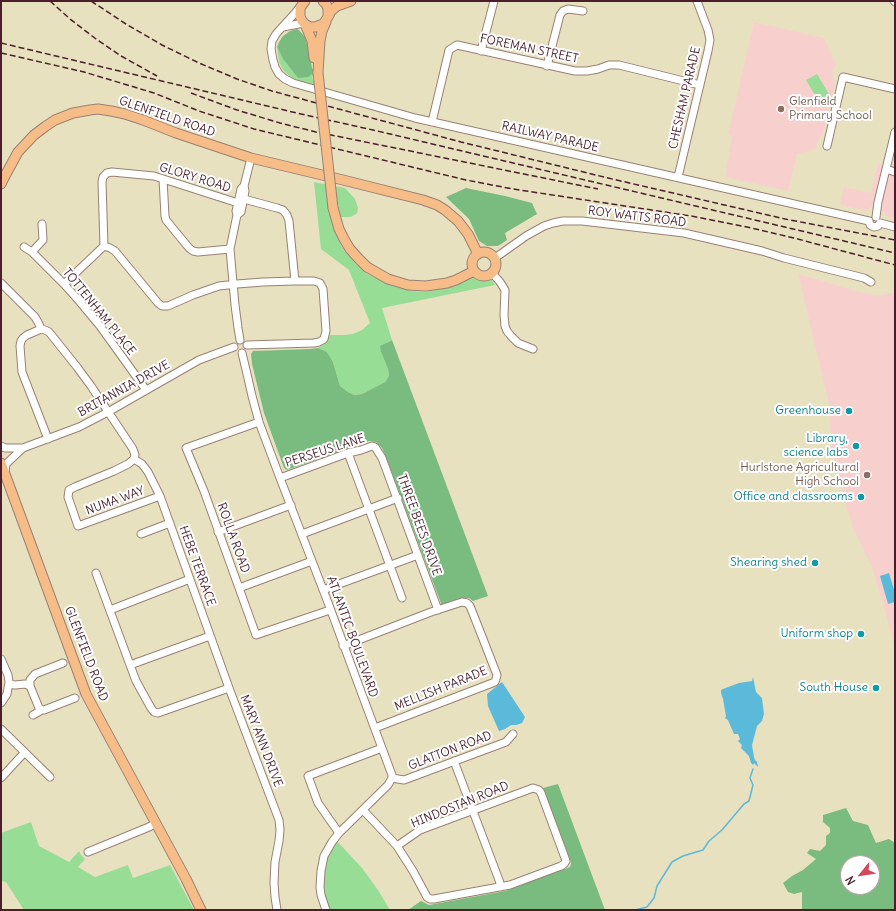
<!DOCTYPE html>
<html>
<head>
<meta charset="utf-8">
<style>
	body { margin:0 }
	#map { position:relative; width:896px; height:911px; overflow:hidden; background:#e8e1bf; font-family:Delius,sans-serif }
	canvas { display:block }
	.frame { position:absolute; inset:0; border:2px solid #4a1f2b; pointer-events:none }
	.north { position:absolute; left:840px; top:855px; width:40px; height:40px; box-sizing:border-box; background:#fff; border:1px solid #b7a5aa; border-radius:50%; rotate:240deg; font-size:11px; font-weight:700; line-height:16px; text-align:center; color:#4a1f2b }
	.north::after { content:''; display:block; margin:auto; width:14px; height:18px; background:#d1495b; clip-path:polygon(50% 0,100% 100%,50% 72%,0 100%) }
</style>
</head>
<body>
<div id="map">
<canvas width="896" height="911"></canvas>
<div class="frame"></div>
<div class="north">N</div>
</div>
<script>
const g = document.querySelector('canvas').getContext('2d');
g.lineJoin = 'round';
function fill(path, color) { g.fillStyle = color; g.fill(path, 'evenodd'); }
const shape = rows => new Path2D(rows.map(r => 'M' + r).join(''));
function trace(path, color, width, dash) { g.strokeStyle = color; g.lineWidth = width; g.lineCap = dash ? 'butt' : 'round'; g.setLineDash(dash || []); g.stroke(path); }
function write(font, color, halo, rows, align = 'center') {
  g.font = font + ' Delius,sans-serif'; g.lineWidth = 4; g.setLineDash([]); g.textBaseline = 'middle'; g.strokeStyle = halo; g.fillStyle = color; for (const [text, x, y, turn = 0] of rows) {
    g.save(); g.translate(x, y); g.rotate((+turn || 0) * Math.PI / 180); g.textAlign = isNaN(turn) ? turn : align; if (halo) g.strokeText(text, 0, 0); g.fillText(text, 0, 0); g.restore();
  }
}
const built = shape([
	[754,22,824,38,836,65,832,72,835,85,823,134,817,142,816,149,797,154,788,191,725,177,732,136,728,135],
	[878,164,895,168,895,218,886,216,883,211,870,207,867,211,840,205,844,187,871,193],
	[798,274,868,294,882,295,895,292,895,650,886,614,872,568,852,526,831,445,830,408]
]);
const green = shape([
	[277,47,283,59,298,78,314,72,312,78,314,82,315,86,292,78,283,70,279,62],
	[817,74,830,96,819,102,806,80],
	[314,182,345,188,355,199,358,208,357,213,351,217,339,217,339,205,327,203,336,235,343,249,354,262,367,274,384,282,396,287,412,291,427,292,447,286,464,280,474,277,481,279,491,279,495,285,382,308,392,340,384,344,381,352,388,369,389,376,385,382,362,394,354,395,348,392,340,386,333,362,327,352,318,348,322,345,327,335,344,335,353,334,362,330,370,323,349,270,321,249],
	[31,822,39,846,69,862,79,851,81,855,85,859,78,867,95,877,128,865,133,878,170,865,194,910,24,910,6,882,1,881,1,833],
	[336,840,362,868,378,890,390,910,330,910,326,901,323,889,324,865,329,854]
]);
const forest = shape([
	[297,29,299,30,305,37,309,51,312,68,314,72,308,77,298,78,283,59,277,47,279,42,283,36,290,31],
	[466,188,505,196,532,203,537,214,505,233,507,240,498,246,487,246,479,241,469,219,446,197],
	[392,340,488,596,473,601,469,598,464,598,442,606,386,457,382,448,376,442,369,441,287,470,284,468,264,413,252,364,251,354,253,351,310,349,318,348,327,352,333,362,340,386,348,392,354,395,362,394,385,382,389,376,388,369,381,352,380,346],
	[558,784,605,910,408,910,421,901,429,905,505,891,570,867,571,864,571,862,543,788],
	[846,808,853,821,868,825,876,843,889,839,895,843,895,910,802,910,802,892,794,894,788,892,783,883,792,876,803,870,816,859,807,853,810,849,820,851,826,845,826,836,830,833,830,828,823,822,823,815],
	[848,863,872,863,872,887,848,887]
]);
const water = shape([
	[889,573,895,593,895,602,888,604,880,576],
	[753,677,756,692,762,698,764,714,762,721,757,726,752,745,754,757,755,760,757,762,758,767,754,763,753,765,751,763,749,756,741,748,742,745,738,741,740,739,738,734,734,734,728,720,725,718,726,716,723,699,721,693,721,690,723,689,739,683,752,681],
	[502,682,525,717,522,723,516,725,511,725,505,729,499,731,488,706,487,694]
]);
const stream = shape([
	[635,910,647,907,654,898,657,886,672,862,683,856,703,850,709,841,722,830,744,804,749,801,753,785,750,778,753,769]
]);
const minor = shape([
	[894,1,895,2],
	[301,6,295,13,276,34,272,41,271,49,273,60,275,67,279,74,285,79,293,83,415,118,869,221],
	[283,27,304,23],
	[481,51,494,1],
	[547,66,560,15,563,11,568,9,583,11],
	[432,122,449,50,457,45,575,71,587,71,598,69,609,65,619,65,700,85],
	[827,146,843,77,895,89],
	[886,169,895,172],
	[678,177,708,51,710,40,708,30,697,1],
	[163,179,165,216,166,220,189,248,193,251,198,252,230,249],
	[244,199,277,208,283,210,287,215,289,221,295,281],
	[237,215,241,212,242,207,245,191,244,186,251,158],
	[876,217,878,202,895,132],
	[869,221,870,225,874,227,878,226,880,223],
	[880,223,895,227],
	[104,246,110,248,115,251,158,303,162,306,168,306,193,295,219,286,237,284,263,282,295,281,314,281,320,283,323,289,326,331,324,339,319,342,314,343,247,345],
	[24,247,32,252,64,284,80,302,100,326,146,390],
	[32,252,43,240,42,224],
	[495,258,526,236,544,226,553,223,563,221,582,221,684,233,762,251,784,258,864,278,871,282],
	[492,273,500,282,505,290,504,315,505,326,507,331,511,336,518,343,533,349],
	[1,283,35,317,39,324,41,329],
	[64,284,104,246,102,182,103,177,107,173,112,172,154,176,238,203],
	[240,340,238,328,235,305,230,249,237,215,236,211,238,203,241,189,244,186],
	[242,353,247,374,252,396,259,422,280,478,327,600,392,775,392,778,388,785,339,833,332,842,324,856,321,871,320,887,321,895,326,910],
	[259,422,186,448,204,491,256,635,330,610],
	[48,439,22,372,20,346,21,341,23,338,27,335,41,329,45,330,49,332,77,367,91,386,133,449,135,455,134,459,128,464,114,471,75,487,69,490,68,497,78,526,160,496],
	[1,446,5,448,23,448,79,427,108,412,199,360,234,347],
	[348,453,402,598],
	[134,459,142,464,148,472,160,496,229,688],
	[5,472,6,464,23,448],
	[280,478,348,453,361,450,372,446,375,447,382,458,438,610],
	[218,532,291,505],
	[141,534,170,523],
	[302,534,398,498],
	[96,573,136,681,151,708,154,712,158,713,229,688,279,820,280,830,279,841,275,862,274,883,275,897,277,910],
	[239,588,312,561],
	[323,590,418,555],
	[110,610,190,579],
	[343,646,431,612,462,602,467,603,470,606,483,639,497,675,496,679,495,682,375,728],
	[1,659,8,675,9,682,7,694,1,703],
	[130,665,210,636],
	[9,684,15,685,25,684,30,686,39,708,42,710,44,710,75,698],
	[30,686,30,680,35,674,63,663],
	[33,715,42,710],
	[1,729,50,777],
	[454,761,499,880,501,887],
	[1,778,24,753],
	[392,778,404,780,506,742,513,734],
	[363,810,397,846,413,871,427,897,430,899,434,899,510,885,561,866,564,864,566,861,565,858,541,793,539,790,533,788,420,830,397,846],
	[339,833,318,803,308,776,382,748],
	[88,852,149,827,156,823]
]);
const major = shape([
	[305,1,300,8,300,16,302,21,305,24,310,27,315,27,323,24,326,20,328,17,328,8,326,4,323,1],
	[328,17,331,11,337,6,351,1],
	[305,24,312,41,314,58],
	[318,73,320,41,322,31,326,22],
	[1,184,6,174,18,152,34,135,46,126,55,120,73,113,90,110,98,109,111,111,125,114,143,120,176,133,251,158,343,180,423,200,437,205,445,210,458,221,468,234,478,254],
	[333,208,339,229,344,239,350,249,358,258,367,267,388,279,408,285,426,286,447,283,456,280,474,271],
	'472 264a12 12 0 1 1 24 0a12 12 0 1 1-24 0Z',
	[1,463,86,694,186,879,201,910]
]);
const rail = shape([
	[50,1,70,19,96,39,121,56,157,76],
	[91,1,126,24,162,45,199,63,237,79,272,91,461,142,608,178,785,219,895,240],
	[1,43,301,114,373,130,895,253],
	[1,53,84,72,154,93,199,111,254,129,466,180,513,189,691,216,747,227,794,238,895,265],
	[191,93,237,110,280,123,316,132,598,189]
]);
const majorBridge = shape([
	[318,73,333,208]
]);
const markers = [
	[781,109,4,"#8d6e63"],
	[849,411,4,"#0f9aa8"],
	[856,446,4,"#0f9aa8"],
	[867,475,4,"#8d6e63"],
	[861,497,4,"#0f9aa8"],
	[815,563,4,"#0f9aa8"],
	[861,634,4,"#0f9aa8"],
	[876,688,4,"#0f9aa8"]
];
const streetNames = [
	["FOREMAN STREET",529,49,12],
	["CHESHAM PARADE",685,98,-77],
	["GLENFIELD ROAD",167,117,19],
	["RAILWAY PARADE",550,137,13],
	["GLORY ROAD",195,178,17],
	["ROY WATTS ROAD",637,217,7],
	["TOTTENHAM PLACE",99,312,51],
	["BRITANNIA DRIVE",124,389,-29],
	["PERSEUS LANE",325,451,-18],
	["NUMA WAY",115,501,-20],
	["THREE BEES DRIVE",419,525,70],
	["ROLLA ROAD",233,538,70],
	["HEBE TERRACE",197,566,70],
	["ATLANTIC BOULEVARD",352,637,70],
	["GLENFIELD ROAD",86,654,69],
	["MELLISH PARADE",441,689,-22],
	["MARY ANN DRIVE",261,741,69],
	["GLATTON ROAD",450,751,-21],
	["HINDOSTAN ROAD",460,805,-22]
];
const educationNames = [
	["Glenfield",789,102],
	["Primary School",789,116],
	["Hurlstone Agricultural",859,468,"right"],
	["High School",859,482,"right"]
];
const cultureNames = [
	["Greenhouse",841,411],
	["Library,",848,439],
	["science labs",848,453],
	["Office and classrooms",853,497],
	["Shearing shed",807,563],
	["Uniform shop",853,634],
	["South House",868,688]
];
fill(built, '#f7d0ce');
fill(green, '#98dd96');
fill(forest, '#7abc7f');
fill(water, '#5bb9da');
trace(stream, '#5bb9da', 1.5);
trace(minor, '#998075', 9);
trace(major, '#998075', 11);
trace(minor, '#fff', 7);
trace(major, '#f7bd88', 9);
trace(rail, '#4a1f2b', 1.5, [6, 3]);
trace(majorBridge, '#998075', 11, []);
trace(majorBridge, '#f7bd88', 9);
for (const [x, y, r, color] of markers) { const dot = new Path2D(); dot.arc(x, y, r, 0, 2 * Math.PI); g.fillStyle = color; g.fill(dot); trace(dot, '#fff', 1.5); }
write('12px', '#4a1f2b', '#fff', streetNames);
write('12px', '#785e54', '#fff', educationNames, 'left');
write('12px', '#0d838f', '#fff', cultureNames, 'right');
</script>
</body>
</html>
